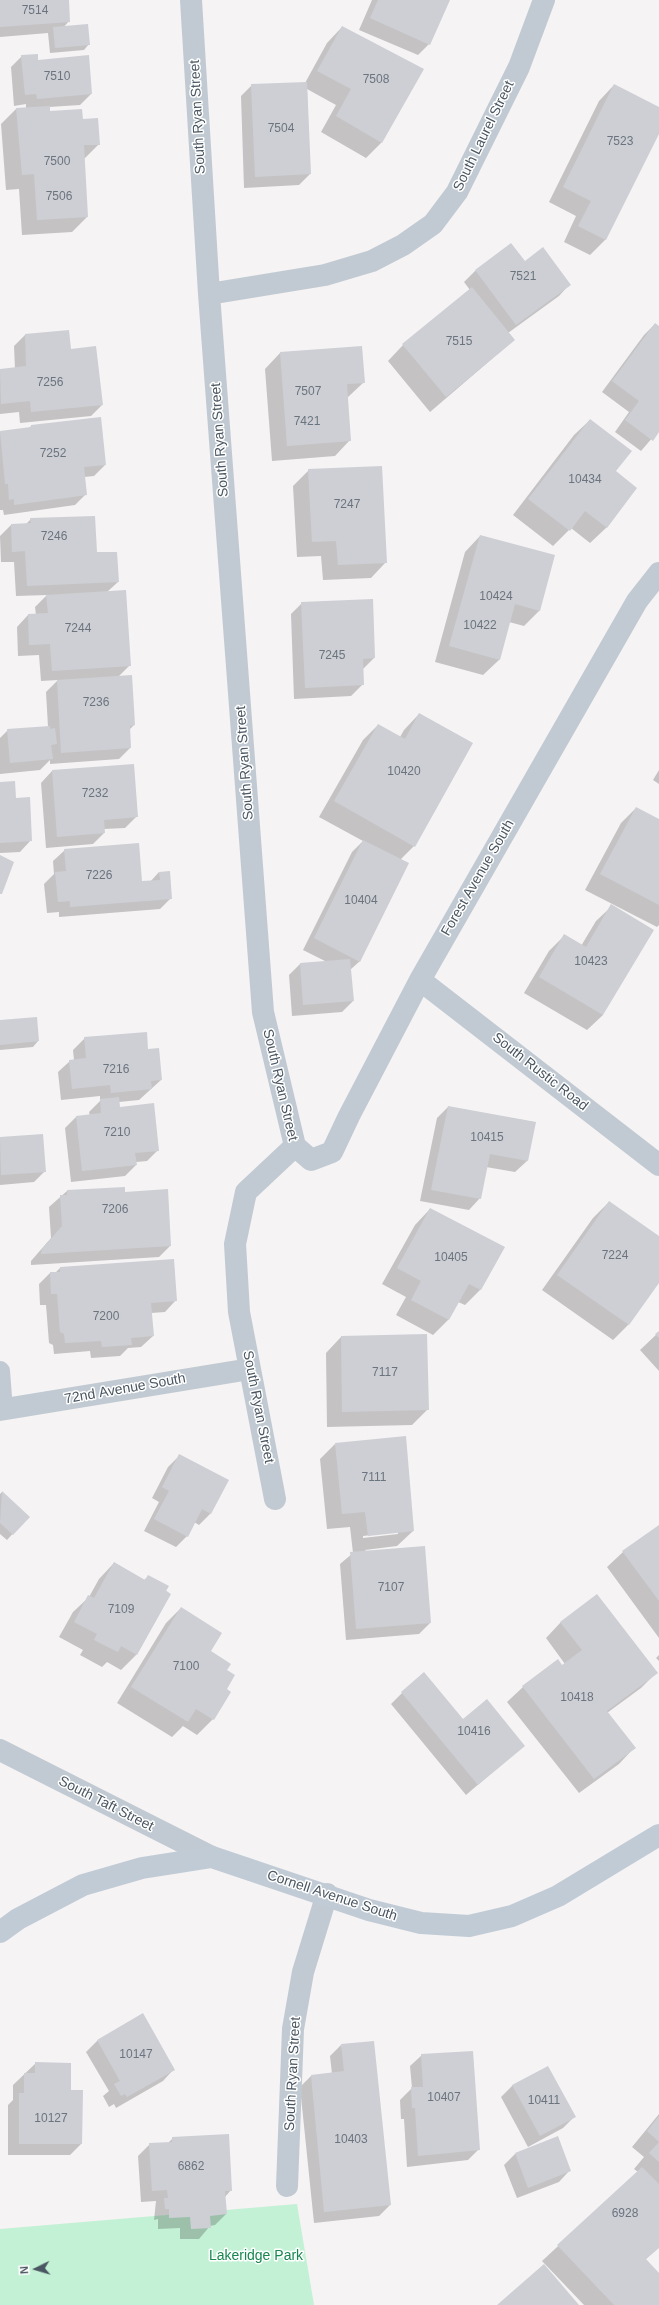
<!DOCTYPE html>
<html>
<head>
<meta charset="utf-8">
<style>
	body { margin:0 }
	#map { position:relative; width:659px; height:2305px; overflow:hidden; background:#f5f3f3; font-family:Arial,sans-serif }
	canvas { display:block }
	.north { position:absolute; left:16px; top:2249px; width:40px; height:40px; -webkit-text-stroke:3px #fff; paint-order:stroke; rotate:265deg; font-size:11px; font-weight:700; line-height:16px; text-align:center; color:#4a5661 }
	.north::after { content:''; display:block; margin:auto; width:14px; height:18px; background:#4a5661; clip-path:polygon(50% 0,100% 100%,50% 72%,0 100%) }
</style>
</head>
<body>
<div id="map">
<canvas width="659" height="2305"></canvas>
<div class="north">N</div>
</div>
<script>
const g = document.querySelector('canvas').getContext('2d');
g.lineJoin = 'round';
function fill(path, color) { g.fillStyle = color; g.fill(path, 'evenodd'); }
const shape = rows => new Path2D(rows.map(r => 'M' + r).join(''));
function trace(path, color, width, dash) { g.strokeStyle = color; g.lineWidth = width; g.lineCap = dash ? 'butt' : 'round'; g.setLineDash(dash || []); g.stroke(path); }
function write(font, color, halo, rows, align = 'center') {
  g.font = font + ' Arial,sans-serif'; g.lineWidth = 3; g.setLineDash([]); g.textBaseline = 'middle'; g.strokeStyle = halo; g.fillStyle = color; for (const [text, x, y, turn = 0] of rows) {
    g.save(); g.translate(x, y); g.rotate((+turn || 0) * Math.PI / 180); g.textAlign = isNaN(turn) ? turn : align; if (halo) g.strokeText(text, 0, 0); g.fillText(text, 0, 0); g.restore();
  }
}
const green = shape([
	[297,2204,314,2305,0,2305,0,2229]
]);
const shadow = shape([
	[0,0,68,0,69,21,63,28,89,44,84,50,50,53,48,33,0,37],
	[372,0,449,0,429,44,418,55,359,30],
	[342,27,423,70,381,143,366,158,321,132,336,105,307,89,310,174,299,185,244,188,241,96,252,85,305,83,327,43],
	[22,56,37,61,91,94,80,105,49,107,49,112,82,120,99,144,84,159,87,217,72,232,22,235,19,189,6,190,1,124,16,109,26,108,26,104,14,106,11,67],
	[614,85,659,108,659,131,605,240,590,255,564,242,576,216,549,202,599,101],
	[511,244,525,262,570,284,559,296,508,333,514,340,430,412,388,361,403,345,470,290,464,282,475,271],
	[655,324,659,327,659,430,641,451,615,432,629,412,602,392,644,335],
	[68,331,70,350,102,405,91,416,20,423,19,412,0,414,0,370,15,369,14,346,25,335],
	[361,347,364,382,347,398,350,440,335,456,272,461,265,369,280,353],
	[590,420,615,472,636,488,606,528,590,543,571,528,553,546,513,515,574,435],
	[31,426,105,465,94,476,84,477,86,494,75,505,4,515,3,510,0,510,0,432,28,429],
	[309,470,386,562,371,578,323,580,321,556,297,557,293,486],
	[31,519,96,554,118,582,107,592,130,665,118,677,134,725,129,730,130,748,119,759,50,764,50,760,40,770,0,774,0,738,8,730,48,727,46,692,58,680,41,681,39,655,18,656,17,627,28,615,36,615,35,607,47,595,16,596,14,562,1,562,0,536,11,525,26,524],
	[480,536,540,610,524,626,509,622,499,660,483,675,435,662,465,552],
	[302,603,374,658,363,669,363,684,351,696,294,699,291,614],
	[419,714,414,846,400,860,360,961,350,970,353,1001,342,1012,292,1016,289,975,300,964,327,962,303,950,352,852,363,841,319,817,363,740,378,725,400,737,404,730],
	[659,770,659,784,653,780],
	[52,771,137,816,125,828,104,829,104,833,93,844,46,848,41,783],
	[0,783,15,799,31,840,20,852,0,853],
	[636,808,659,820,659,925,657,927,585,890,621,823],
	[65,850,141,882,150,882,159,872,171,898,160,909,59,917,59,912,47,913,44,884,54,874,53,861],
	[612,906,603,1015,587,1030,524,993,549,951,565,935,581,946,596,921],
	[0,1021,38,1041,33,1047,0,1050],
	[85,1038,147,1050,161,1080,139,1100,119,1102,119,1108,158,1150,147,1161,136,1162,136,1165,125,1176,71,1182,65,1128,76,1117,90,1116,89,1112,100,1101,100,1096,61,1100,58,1072,70,1061,74,1060,73,1050],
	[448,1107,534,1122,527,1161,515,1172,486,1167,480,1198,469,1210,420,1201,437,1118],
	[42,1135,45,1171,34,1182,0,1185,0,1138],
	[67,1191,124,1193,170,1246,159,1257,31,1265,31,1261,51,1238,49,1207],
	[609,1202,659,1238,659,1281,628,1325,613,1340,542,1290,593,1218],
	[430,1209,503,1248,480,1290,465,1305,458,1302,448,1320,433,1335,396,1315,406,1297,382,1284,415,1225],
	[60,1268,176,1300,165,1312,151,1313,153,1336,141,1347,128,1348,120,1356,91,1358,90,1351,54,1354,53,1345,49,1343,46,1305,40,1305,39,1284,50,1273,55,1273],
	[659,1332,659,1371,640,1350],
	[341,1337,428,1409,412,1425,327,1427,326,1353],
	[335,1444,413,1531,397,1546,365,1550,430,1623,419,1634,346,1640,340,1564,353,1553,350,1527,327,1529,320,1459],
	[398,1532,398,1534,363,1538,363,1536],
	[180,1455,227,1480,210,1514,199,1525,194,1522,187,1536,176,1547,144,1531,159,1502,152,1498,168,1467],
	[2,1492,28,1517,7,1540,0,1534,0,1494],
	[659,1527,659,1638,607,1567,623,1552],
	[114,1563,144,1580,149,1576,170,1594,136,1655,121,1670,107,1662,102,1667,80,1655,83,1650,59,1637,73,1612,89,1597,99,1579],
	[181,1608,209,1652,226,1670,225,1689,213,1719,197,1735,183,1726,172,1737,117,1703,166,1623],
	[561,1622,656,1673,641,1688,607,1713,634,1748,619,1764,579,1793,507,1702,523,1687,565,1664,546,1638],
	[659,1655,659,1661,656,1658],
	[402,1693,524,1745,466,1795,391,1704],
	[142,2015,174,2069,163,2081,116,2108,114,2104,109,2107,103,2096,109,2091,86,2052,97,2041],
	[341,2045,390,2205,379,2216,314,2223,300,2087,311,2076,332,2074,330,2056],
	[422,2055,479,2149,468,2160,407,2167,404,2119,401,2119,400,2100,412,2088,410,2066],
	[36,2063,70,2091,81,2144,70,2155,8,2155,8,2105,13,2100,13,2085],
	[548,2067,574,2117,563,2128,528,2147,501,2097,512,2086],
	[659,2114,659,2247,645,2260,659,2275,659,2305,584,2305,542,2261,638,2172,634,2169,644,2157,632,2147],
	[173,2138,231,2190,225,2197,226,2214,215,2225,210,2226,199,2239,180,2239,180,2228,158,2229,158,2219,154,2220,156,2201,141,2202,138,2156,150,2144,168,2143],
	[515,2154,570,2170,559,2182,517,2198,504,2165]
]);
const building = shape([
	[0,0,69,0,70,22,0,27],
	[378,0,450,0,430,45,370,18],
	[88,24,90,45,55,48,53,27],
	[342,26,424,69,382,143,336,116,351,89,317,71],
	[38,54,38,60,89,55,92,94,37,99,36,94,25,95,21,55],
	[307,82,311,174,255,177,251,84],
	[614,84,659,107,659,134,606,240,578,226,591,201,563,187],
	[50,106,50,111,82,109,83,119,98,118,100,145,84,145,88,217,37,220,34,174,22,175,16,108],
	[511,243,525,261,543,247,571,285,516,325,475,270],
	[472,287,515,340,446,397,402,344],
	[655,323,659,326,659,432,653,441,625,420,639,401,612,381],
	[69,330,71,349,96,346,103,405,31,412,30,401,1,404,0,369,26,366,25,334],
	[362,346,365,383,347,384,351,441,287,446,280,352],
	[101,417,106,465,84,467,87,495,14,505,14,499,9,500,8,484,5,484,0,431,31,427,31,425],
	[590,419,632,451,616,471,637,488,607,528,585,511,570,531,528,499],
	[382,466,387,563,338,565,336,541,312,542,308,469],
	[95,516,97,552,117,552,119,582,27,586,25,551,12,552,11,524,31,523,30,518],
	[480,535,555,555,540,611,515,604,500,660,449,646],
	[126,590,131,666,52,671,50,644,29,645,28,614,48,613,46,595],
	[373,599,375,658,363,659,364,685,305,688,301,602],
	[132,675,135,725,130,726,131,748,61,753,57,680],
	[419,713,473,743,415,847,334,801,378,724,405,739],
	[50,726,50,729,55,728,57,744,51,745,53,759,10,763,7,729],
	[134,764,138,817,104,820,105,833,57,837,52,770],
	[15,781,16,798,30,797,32,841,0,843,0,782],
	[636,807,659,819,659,905,600,874],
	[363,840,409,863,360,962,314,938],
	[139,843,142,881,160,880,159,872,170,871,172,899,70,907,70,901,58,902,55,872,66,871,64,849],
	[0,855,14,862,2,894,0,894],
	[611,904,654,930,603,1015,539,977,564,934,586,947],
	[350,959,354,1001,303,1005,300,963],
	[37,1017,39,1041,0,1045,0,1020],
	[147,1032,148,1049,159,1048,162,1080,151,1081,152,1089,111,1093,110,1085,72,1089,69,1060,86,1058,84,1037],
	[119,1097,120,1107,154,1103,159,1151,135,1153,137,1165,82,1171,76,1116,101,1113,100,1099],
	[448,1106,536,1122,528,1161,490,1154,481,1199,431,1190],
	[43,1134,46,1172,1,1175,0,1137],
	[125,1187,125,1192,168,1189,171,1246,41,1254,42,1249,62,1226,60,1195,67,1195,67,1190],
	[609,1201,659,1236,659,1283,629,1325,557,1275],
	[430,1208,505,1247,481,1290,469,1284,449,1320,411,1300,421,1281,397,1268],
	[174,1259,177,1301,151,1303,154,1336,131,1338,132,1345,102,1347,101,1341,65,1343,64,1334,60,1332,57,1294,51,1294,50,1272,60,1272,60,1267],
	[659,1331,659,1338,655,1334],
	[427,1334,429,1410,342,1412,341,1336],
	[406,1436,414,1531,368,1536,365,1512,342,1514,335,1443],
	[179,1454,229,1480,211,1514,202,1509,188,1537,154,1519,169,1491,162,1487],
	[2,1491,30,1517,13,1535,0,1523],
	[659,1525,659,1601,622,1551],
	[425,1546,431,1623,356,1629,350,1552],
	[114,1562,145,1580,148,1575,169,1586,166,1591,171,1594,137,1655,121,1646,118,1652,94,1640,97,1634,74,1622,88,1595,94,1598],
	[597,1594,658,1673,607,1711,636,1748,594,1779,522,1686,558,1659,562,1665,582,1650,560,1622],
	[181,1607,222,1633,211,1651,231,1664,227,1670,235,1675,227,1689,231,1692,214,1720,196,1709,188,1722,131,1687],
	[424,1672,463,1719,487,1699,525,1746,478,1785,401,1692],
	[143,2013,175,2070,127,2097,125,2094,121,2096,114,2084,120,2081,97,2040],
	[374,2041,391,2205,324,2212,311,2075,344,2071,341,2044],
	[473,2051,480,2150,418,2156,415,2108,412,2108,411,2087,423,2087,421,2054],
	[35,2062,71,2063,71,2090,83,2090,82,2144,19,2144,19,2093,24,2093,24,2073,35,2073],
	[548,2066,576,2117,540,2136,512,2085],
	[659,2116,659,2162,649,2153,659,2142,647,2131],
	[229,2134,232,2191,225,2191,227,2214,210,2216,211,2228,191,2229,190,2217,169,2218,169,2209,165,2209,164,2198,168,2198,167,2190,152,2191,149,2143,172,2142,172,2137],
	[558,2136,571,2171,528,2188,515,2153],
	[642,2167,659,2184,659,2248,646,2259,659,2273,659,2305,614,2305,557,2245],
	[544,2264,579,2305,497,2305]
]);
const lane = shape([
	[0,1371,3,1410]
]);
const street = shape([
	[191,0,209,294,263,1012,295,1146,246,1192,235,1244,239,1312,275,1499],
	[209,294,325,275,372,261,403,245,433,224,457,192,519,67,544,0],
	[420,980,659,1165],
	[295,1146,311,1160,332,1152,349,1116,420,980,637,601,659,573],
	[0,1410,250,1369],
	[0,1750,212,1857],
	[287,2186,293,2029,303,1972,327,1894]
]);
const secondary = shape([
	[0,1932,18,1919,83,1885,142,1868,212,1857,369,1910,421,1923,469,1926,512,1916,558,1896,659,1835]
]);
const numberNames = [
	["7514",35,11],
	["7510",57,77],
	["7508",376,80],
	["7504",281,129],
	["7523",620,142],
	["7500",57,162],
	["7506",59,197],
	["7521",523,277],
	["7515",459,342],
	["7256",50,383],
	["7507",308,392],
	["7421",307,422],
	["7252",53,454],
	["10434",585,480],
	["7247",347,505],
	["7246",54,537],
	["10424",496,597],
	["10422",480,626],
	["7244",78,629],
	["7245",332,656],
	["7236",96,703],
	["10420",404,772],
	["7232",95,794],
	["7226",99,876],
	["10404",361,901],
	["10423",591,962],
	["7216",116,1070],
	["7210",117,1133],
	["10415",487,1138],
	["7206",115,1210],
	["7224",615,1256],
	["10405",451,1258],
	["7200",106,1317],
	["7117",385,1373],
	["7111",374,1478],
	["7107",391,1588],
	["7109",121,1610],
	["7100",186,1667],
	["10418",577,1698],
	["10416",474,1732],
	["10147",136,2055],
	["10407",444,2098],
	["10411",544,2101],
	["10127",51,2119],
	["10403",351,2140],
	["6862",191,2167],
	["6928",625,2214]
];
const streetNames = [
	["South Ryan Street",198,117,-93],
	["South Laurel Street",484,136,-64],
	["South Ryan Street",220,440,-94],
	["South Ryan Street",245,763,-94],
	["Forest Avenue South",478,878,-60],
	["South Rustic Road",540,1072,38],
	["South Ryan Street",280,1085,77],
	["72nd Avenue South",125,1389,-10],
	["South Ryan Street",258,1407,79],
	["South Taft Street",106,1804,27],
	["Cornell Avenue South",332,1896,18],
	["South Ryan Street",293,2074,-87]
];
const parkNames = [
	["Lakeridge Park",256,2256]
];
fill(green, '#c3f1d5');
fill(shadow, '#0003');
fill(building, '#cdcfd5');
trace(lane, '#c1cad2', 20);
trace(street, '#c1cad2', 22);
trace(secondary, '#c1cbd6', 22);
write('12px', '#6b747e', null, numberNames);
write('14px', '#4a5661', '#fff', streetNames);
write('14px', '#17864f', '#fff', parkNames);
</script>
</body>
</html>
